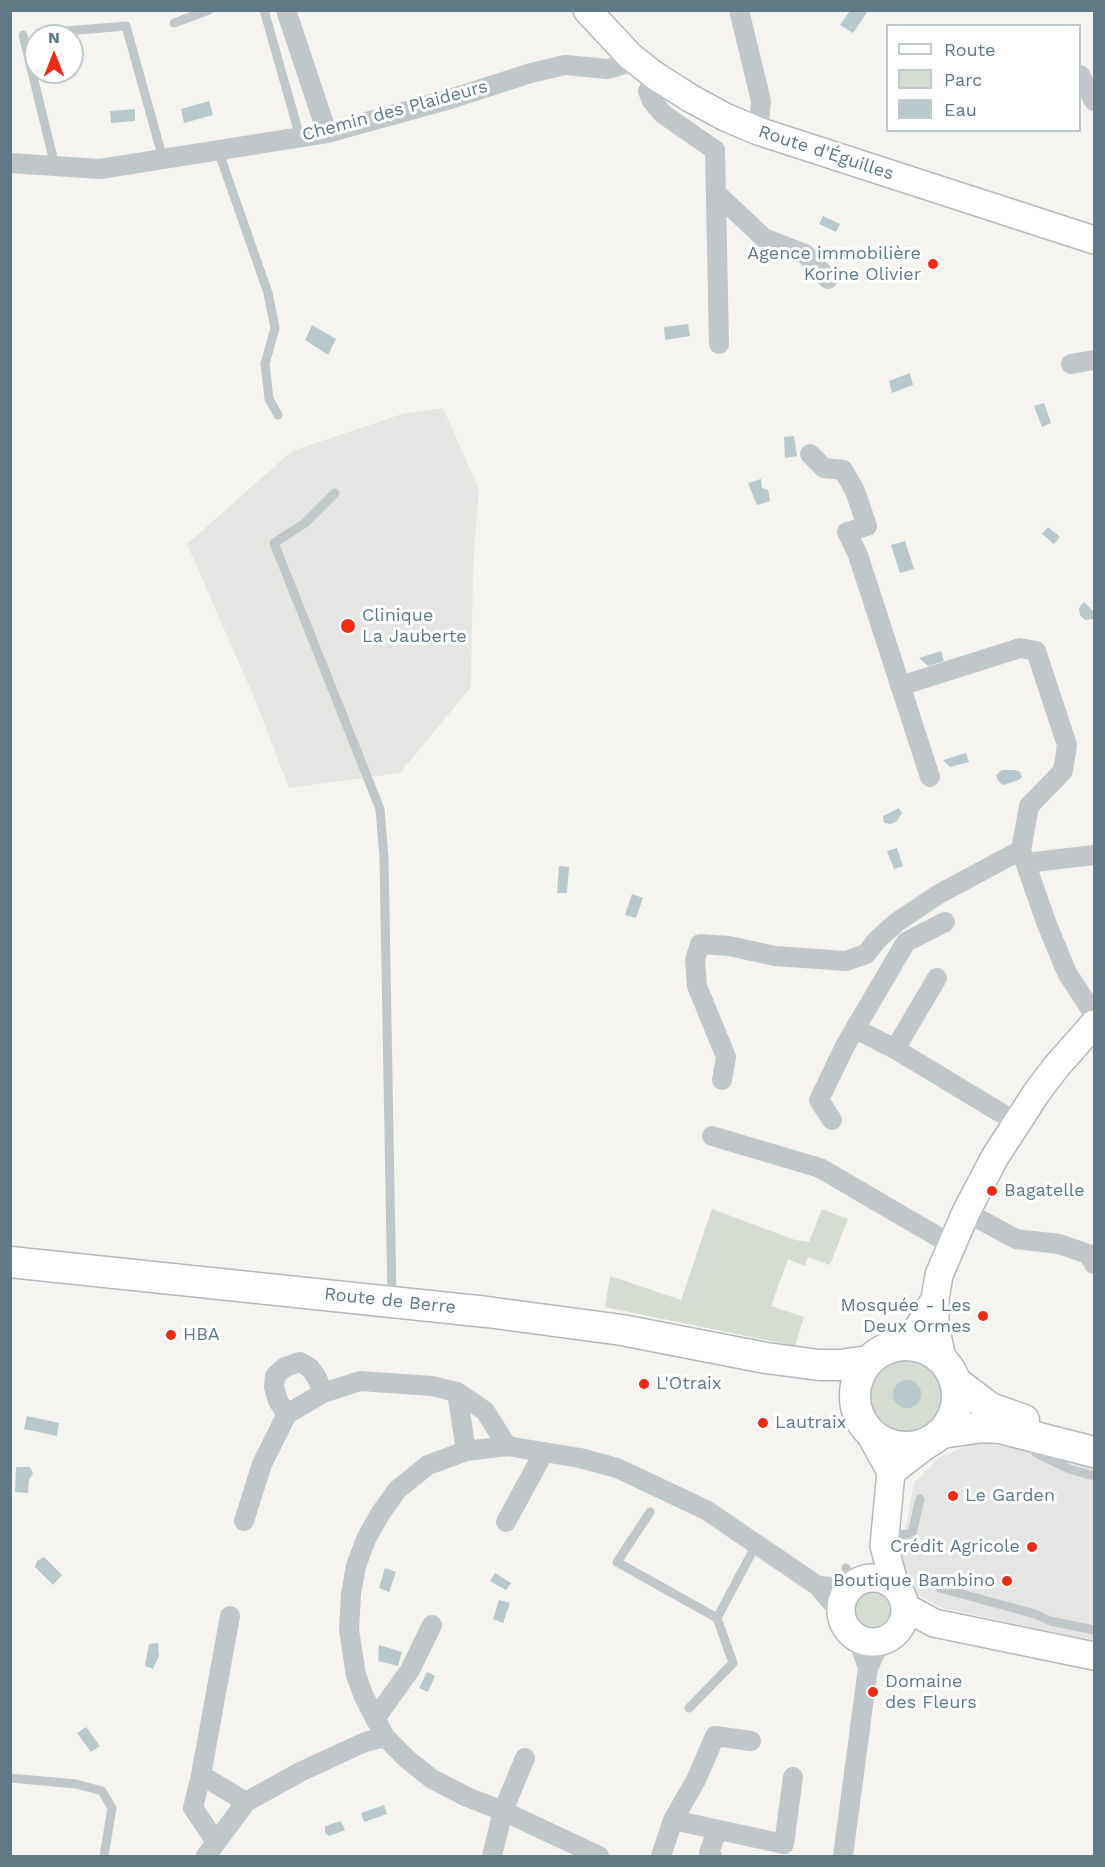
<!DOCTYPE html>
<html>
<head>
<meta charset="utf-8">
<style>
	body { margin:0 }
	#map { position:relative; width:1105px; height:1867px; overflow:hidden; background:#f5f4f0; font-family:"Work Sans",sans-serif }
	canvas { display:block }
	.frame { position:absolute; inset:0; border:12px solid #617984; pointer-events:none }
	.legend { position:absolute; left:886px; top:24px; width:195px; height:108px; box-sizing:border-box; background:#fff; border:2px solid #c0c9ce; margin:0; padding:8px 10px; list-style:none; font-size:18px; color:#617984 }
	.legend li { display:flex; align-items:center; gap:12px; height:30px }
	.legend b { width:30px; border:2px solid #c0c9ce }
	.north { position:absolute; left:24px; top:24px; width:60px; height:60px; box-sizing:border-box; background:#fff; border:2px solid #c0c9ce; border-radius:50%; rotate:0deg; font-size:16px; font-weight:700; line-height:24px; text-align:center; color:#617984 }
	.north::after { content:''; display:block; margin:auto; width:21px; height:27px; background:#f22a13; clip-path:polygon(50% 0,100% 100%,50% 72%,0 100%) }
</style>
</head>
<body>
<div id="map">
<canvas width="1105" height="1867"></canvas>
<div class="frame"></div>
<ul class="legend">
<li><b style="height:8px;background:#fff"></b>Route</li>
<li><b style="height:16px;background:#d6dcd1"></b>Parc</li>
<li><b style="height:16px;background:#b8c8cb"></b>Eau</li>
</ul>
<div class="north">N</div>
</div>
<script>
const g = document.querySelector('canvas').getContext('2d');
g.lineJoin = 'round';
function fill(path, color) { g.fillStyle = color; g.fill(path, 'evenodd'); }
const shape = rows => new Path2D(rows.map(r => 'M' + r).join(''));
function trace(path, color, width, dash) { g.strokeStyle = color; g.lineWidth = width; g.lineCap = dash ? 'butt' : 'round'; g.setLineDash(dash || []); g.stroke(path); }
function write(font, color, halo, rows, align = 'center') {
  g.font = font + ' "Work Sans",sans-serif'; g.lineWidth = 6; g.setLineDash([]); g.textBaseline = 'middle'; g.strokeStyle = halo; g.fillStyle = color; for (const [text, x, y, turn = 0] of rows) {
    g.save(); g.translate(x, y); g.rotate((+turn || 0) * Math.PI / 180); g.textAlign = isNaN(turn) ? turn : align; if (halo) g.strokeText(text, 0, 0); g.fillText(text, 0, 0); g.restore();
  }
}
const built = shape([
	[443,408,479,489,473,566,471,687,400,773,289,788,256,702,187,544,292,451,402,414],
	[975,1442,1004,1444,1094,1468,1094,1641,942,1608,914,1593,899,1563,914,1483,938,1458]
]);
const green = shape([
	[712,1209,795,1240,809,1242,822,1209,848,1219,830,1265,808,1257,805,1266,788,1259,771,1306,804,1317,795,1346,605,1307,610,1276,681,1300],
	'869 1394a38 38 0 1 1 76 0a38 38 0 1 1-76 0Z',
	'851 1612a23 23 0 1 1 46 0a23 23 0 1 1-46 0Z'
]);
const water = shape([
	[850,11,868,11,853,33,840,25],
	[209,101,213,115,184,123,181,109],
	[135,109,135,121,111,123,110,111],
	[823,216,840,224,836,232,819,224],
	[688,324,690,336,665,340,664,327],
	[312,325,336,339,328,355,305,340],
	[910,373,913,385,892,393,889,381],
	[1044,403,1051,423,1042,427,1034,406],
	[794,436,797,456,785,458,784,437],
	[761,479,762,488,768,490,770,501,757,505,748,483],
	[1048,527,1060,537,1054,544,1042,534],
	[905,541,914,569,900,573,891,545],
	[1084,602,1094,612,1093,619,1085,620,1080,615,1079,608],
	[941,651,944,661,928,666,919,658],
	[966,753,969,762,950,767,943,760],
	[1002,770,1015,770,1020,772,1022,777,1019,780,1003,785,998,781,996,775],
	[899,808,902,813,897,821,891,824,884,823,883,816],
	[897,848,903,866,894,869,887,851],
	[559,866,569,867,567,893,557,893],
	[632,894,643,898,636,918,625,915],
	'893 1394a14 14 0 1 1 28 0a14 14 0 1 1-28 0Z',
	[27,1416,59,1423,57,1436,24,1429],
	[16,1467,30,1467,32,1471,33,1474,29,1479,28,1493,15,1492],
	[44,1557,62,1575,53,1585,35,1567,37,1561],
	[385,1568,396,1572,389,1592,379,1588],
	[495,1573,511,1583,506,1590,490,1581],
	[499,1600,510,1603,503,1623,493,1619],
	[158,1643,159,1656,153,1669,145,1666,149,1644],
	[379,1645,402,1652,398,1666,378,1661],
	[427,1672,435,1676,428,1692,419,1688],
	[86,1727,100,1746,91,1752,77,1733],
	[384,1805,387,1814,364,1822,361,1813],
	[341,1821,345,1830,329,1836,325,1833,325,1826]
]);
const lane = shape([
	[264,10,300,137],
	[174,23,209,10],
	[54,32,126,26,163,159],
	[23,35,55,166],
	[218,150,268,293,275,328,265,364,269,399,278,415],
	[335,493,305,523,274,543,380,809,384,857,392,1299],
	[1029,1444,1036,1453,1069,1469,1094,1476],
	[650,1512,617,1562,717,1618,756,1545],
	[887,1536,897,1536,912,1533,920,1499],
	[846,1568,854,1583],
	[940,1588,1035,1614,1050,1621,1094,1630],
	[689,1708,733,1663,717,1618],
	[10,1778,76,1784,102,1791,112,1808,104,1856]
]);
const street = shape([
	[286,10,327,133],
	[739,10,761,101,758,131],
	[1080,75,1094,101],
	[657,77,648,91,652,101,663,114,715,150,719,344],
	[10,163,100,169,327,133,450,99,531,73,565,65,608,69,625,64,630,56],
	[716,193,764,238,805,254,828,279],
	[1071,364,1094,360],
	[810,454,824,468,843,470,855,491,867,526,847,532,858,555,930,777],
	[900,686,1020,648,1036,651,1067,745,1063,771,1029,806,1021,850],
	[1026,863,1094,855],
	[937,978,895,1049,1016,1122],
	[856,1029,895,1049],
	[722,1080,726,1057,697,986,695,960,700,944,729,946,775,956,846,961,866,954,877,940,897,922,939,894,1021,850,1046,922,1067,973,1094,1014],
	[832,1120,819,1100,846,1044,906,942,945,922],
	[712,1136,820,1168,952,1245],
	[966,1212,1016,1239,1059,1244,1088,1254,1094,1264],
	[457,1392,466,1451],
	[287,1414,278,1401,274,1387,275,1376,285,1367,300,1362,310,1368,317,1378,323,1393],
	[244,1521,262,1464,287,1414,323,1393,360,1381,432,1386,457,1392,485,1411,507,1446],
	[506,1522,544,1452],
	[818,1586,848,1588],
	[858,1639,868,1668],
	[375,1719,410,1670,432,1625],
	[751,1741,715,1736,696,1780,673,1820,784,1844,793,1777],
	[201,1775,246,1802],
	[216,1842,193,1808,201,1775,230,1616],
	[206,1856,246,1802,300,1772,365,1742,385,1737],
	[492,1856,503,1811,525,1758],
	[599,1856,503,1811,467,1797,432,1779,407,1759,385,1737,364,1697,356,1675,349,1630,351,1594,356,1566,366,1539,380,1514,397,1490,428,1465,466,1451,507,1446,580,1458,617,1468,706,1510,818,1586,840,1612],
	[661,1856,673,1820],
	[712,1856,709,1853,717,1830],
	[843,1856,868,1668,880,1642]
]);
const secondary = shape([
	[587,10,630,56,654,75,690,98,725,117,758,131,1094,240],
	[905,1344,920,1325,935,1299],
	[942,1358,935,1326,935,1299,939,1275,966,1212,995,1157,1037,1092,1056,1067,1094,1024],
	[869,1432,891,1472,884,1546,895,1586],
	[891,1472,930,1442],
	'841 1610a32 32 0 1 1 64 0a32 32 0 1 1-64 0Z',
	[905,1607,934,1623,1094,1656]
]);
const primary = shape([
	[10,1262,487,1312,622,1330,766,1358,819,1365,840,1365,868,1361],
	'855 1396a51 51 0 1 1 102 0a51 51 0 1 1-102 0Z',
	[957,1383,990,1408,1024,1420],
	[942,1433,982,1427,1000,1428,1094,1452]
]);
const markers = [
	[933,264,6,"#f22a13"],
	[348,626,8,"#f22a13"],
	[992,1191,6,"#f22a13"],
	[983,1316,6,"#f22a13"],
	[171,1335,6,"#f22a13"],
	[644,1384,6,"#f22a13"],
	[763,1423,6,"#f22a13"],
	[953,1496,6,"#f22a13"],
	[1032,1547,6,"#f22a13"],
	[1007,1581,6,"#f22a13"],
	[873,1692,6,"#f22a13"]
];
const streetNames = [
	["Chemin des Plaideurs",395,111,-15],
	["Route d'Éguilles",826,153,18],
	["Route de Berre",390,1301,6]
];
const poiNames = [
	["Agence immobilière",921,254,"right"],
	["Korine Olivier",921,275,"right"],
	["Clinique",362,616],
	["La Jauberte",362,637],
	["Bagatelle",1004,1191],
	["Mosquée - Les",971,1306,"right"],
	["Deux Ormes",971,1327,"right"],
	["HBA",183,1335],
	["L'Otraix",656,1384],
	["Lautraix",775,1423],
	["Le Garden",965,1496],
	["Crédit Agricole",1020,1547,"right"],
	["Boutique Bambino",995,1581,"right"],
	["Domaine",885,1682],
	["des Fleurs",885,1703]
];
fill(built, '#e5e6e4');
fill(green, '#d6dcd1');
fill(water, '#b8c8cb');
trace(secondary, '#b3babd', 30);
trace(primary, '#b2b8bb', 33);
trace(lane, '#c1c6c9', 9);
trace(street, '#c1c6c9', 20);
trace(secondary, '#fff', 27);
trace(primary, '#fff', 30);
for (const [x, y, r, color] of markers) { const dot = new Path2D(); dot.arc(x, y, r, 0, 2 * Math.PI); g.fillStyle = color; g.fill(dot); trace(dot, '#fff', 2); }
write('18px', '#617984', '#fff', streetNames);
write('18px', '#617984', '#fff', poiNames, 'left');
</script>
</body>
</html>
